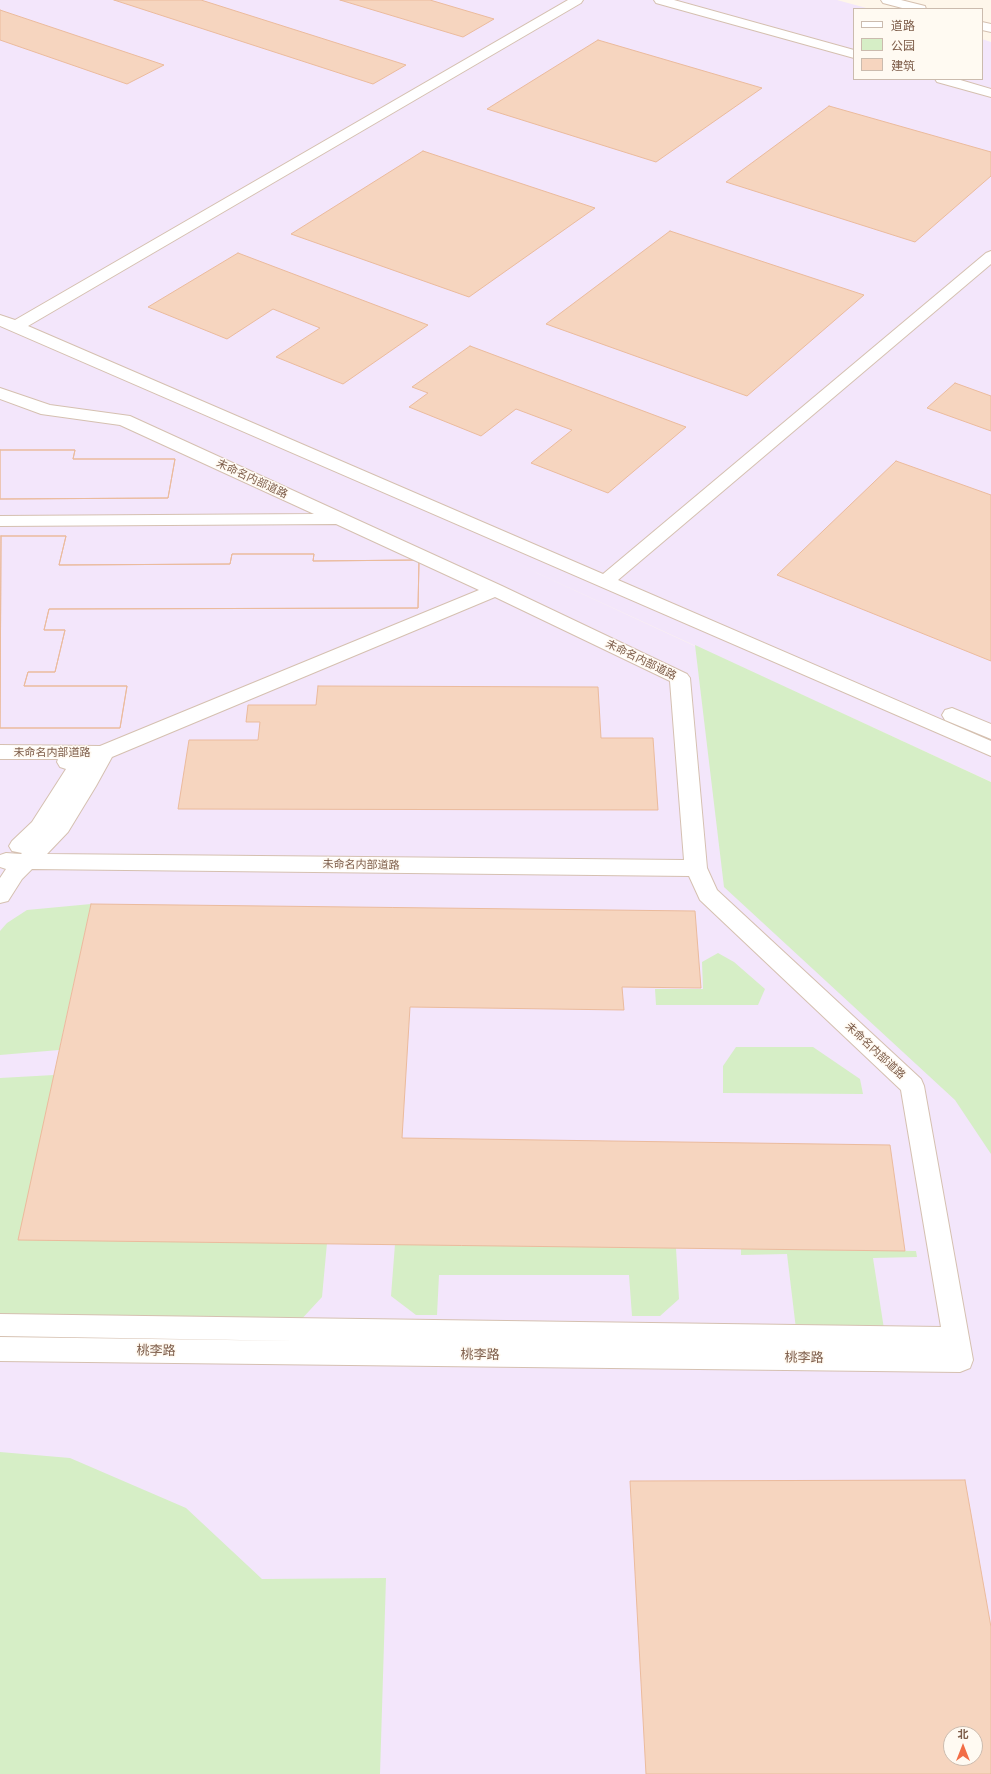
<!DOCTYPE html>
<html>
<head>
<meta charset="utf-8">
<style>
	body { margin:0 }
	#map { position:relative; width:991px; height:1774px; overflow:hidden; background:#fef6ea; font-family:Rubik,"Noto Sans SC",sans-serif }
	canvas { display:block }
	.legend { position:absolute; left:853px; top:8px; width:130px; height:72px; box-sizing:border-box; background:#fffaf2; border:1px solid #cbbbae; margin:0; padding:5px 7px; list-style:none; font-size:12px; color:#7d5c49 }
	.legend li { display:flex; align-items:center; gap:8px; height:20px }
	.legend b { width:20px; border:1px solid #cbbbae }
	.north { position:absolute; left:943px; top:1726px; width:40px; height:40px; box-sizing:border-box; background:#fffaf2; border:1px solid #cbbbae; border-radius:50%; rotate:0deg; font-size:11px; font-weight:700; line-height:16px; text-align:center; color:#7d5c49 }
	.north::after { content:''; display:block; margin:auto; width:14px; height:18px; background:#f26d46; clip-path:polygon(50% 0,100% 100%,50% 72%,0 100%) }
</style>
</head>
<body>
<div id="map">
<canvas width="991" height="1774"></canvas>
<ul class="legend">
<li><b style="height:5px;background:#fff"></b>道路</li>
<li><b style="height:11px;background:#d6eec6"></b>公园</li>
<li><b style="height:11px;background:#f6d5bf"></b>建筑</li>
</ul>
<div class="north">北</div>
</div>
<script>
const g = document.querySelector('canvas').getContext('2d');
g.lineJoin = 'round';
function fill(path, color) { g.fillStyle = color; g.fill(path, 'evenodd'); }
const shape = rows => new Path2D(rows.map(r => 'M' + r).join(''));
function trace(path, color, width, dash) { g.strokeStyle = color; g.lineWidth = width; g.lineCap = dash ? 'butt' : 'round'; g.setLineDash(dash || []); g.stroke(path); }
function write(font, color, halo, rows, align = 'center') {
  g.font = font + ' Rubik,"Noto Sans SC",sans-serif'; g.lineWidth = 3; g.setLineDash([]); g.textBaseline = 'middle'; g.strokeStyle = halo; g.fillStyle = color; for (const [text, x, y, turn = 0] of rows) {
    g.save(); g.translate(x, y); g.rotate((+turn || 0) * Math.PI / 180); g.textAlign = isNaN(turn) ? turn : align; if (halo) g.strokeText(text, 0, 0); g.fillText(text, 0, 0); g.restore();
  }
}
const education = shape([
	[0,0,837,0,870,9,854,9,854,79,982,79,982,39,991,42,991,782,498,555,991,783,991,1774,0,1774],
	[951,1734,975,1734,975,1758,951,1758]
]);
const green = shape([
	[695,645,991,782,991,1154,955,1100,724,887],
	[91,904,59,1050,0,1055,0,931,7,923,27,910],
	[718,953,734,962,765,989,758,1005,656,1005,655,989,703,989,702,962],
	[736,1047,813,1047,860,1079,863,1094,723,1093,723,1066],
	[54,1075,19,1239,327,1243,322,1297,298,1323,0,1319,0,1078],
	[395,1244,676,1248,679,1299,660,1316,632,1316,629,1275,439,1275,437,1315,416,1315,391,1296],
	[741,1249,916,1251,917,1257,873,1258,884,1329,796,1329,787,1254,741,1255],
	[0,1452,70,1458,186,1508,262,1579,386,1578,380,1774,0,1774]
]);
const building = shape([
	[114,0,201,0,406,65,373,84,114,0],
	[340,0,430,0,494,19,463,37,340,0],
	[0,10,164,65,127,84,0,40,0,10],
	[598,40,762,88,656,162,487,109,598,40],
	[829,106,991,152,991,176,915,242,726,182,829,106],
	[423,151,595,208,469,297,291,234,423,151],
	[670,231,864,295,747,396,546,324,670,231],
	[238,253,428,325,343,384,276,357,320,328,273,309,227,339,148,307,238,253],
	[470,346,686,427,608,493,531,463,572,430,516,409,481,436,409,407,428,393,412,387,470,346],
	[955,383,991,396,991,431,927,408,955,383],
	[0,450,75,450,73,459,175,459,168,498,0,499,0,450],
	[0,450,75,450,73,459,175,459,168,498,0,499,0,450],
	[896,461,991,495,991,661,777,575,896,461],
	[1,536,66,536,59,565,230,564,232,554,314,554,313,561,419,560,418,608,49,609,44,630,65,630,55,672,28,672,24,686,127,686,120,728,0,728,1,536],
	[1,536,66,536,59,565,230,564,232,554,314,554,313,561,419,560,418,608,49,609,44,630,65,630,55,672,28,672,24,686,127,686,120,728,0,728,1,536],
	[318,686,598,687,601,738,653,738,658,810,178,809,189,740,258,740,260,722,246,722,248,705,316,705,318,686],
	[91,904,695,911,701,988,622,987,624,1010,410,1007,402,1138,890,1145,905,1251,18,1240,91,904],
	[965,1480,991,1627,991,1774,646,1774,630,1481,965,1480],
	[951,1734,975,1734,975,1758,951,1758,951,1734]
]);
const minor = shape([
	[568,0,583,0,581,3,28,326,603,574,986,253,991,251,991,264,618,580,991,741,991,756,0,326,0,315,15,320,568,0],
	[654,0,674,0,854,50,854,58,656,3,654,0],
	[881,0,901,0,925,6,926,9,906,9,883,3,881,0],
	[982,22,991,24,991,32,982,30,982,22],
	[935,79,957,79,991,89,991,97,937,82,935,79],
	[0,388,50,405,130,416,502,586,687,674,690,678,707,868,717,890,921,1079,924,1086,973,1360,970,1368,960,1372,0,1361,0,1337,301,1341,0,1336,0,1314,941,1327,901,1090,700,900,689,876,32,869,22,879,8,901,0,903,0,878,6,869,0,867,0,855,6,853,21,854,22,853,12,851,9,846,12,841,32,822,66,769,60,767,57,762,58,759,0,759,0,745,100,746,479,590,336,524,0,526,0,516,314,514,120,425,41,414,0,399,0,388],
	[495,597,670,681,684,860,47,854,68,832,96,786,112,757,495,597],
	[952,708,991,724,991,739,945,720,942,715,945,710,952,708]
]);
const streetNames = [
	["未命名内部道路",252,479,25],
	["未命名内部道路",641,660,26],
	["未命名内部道路",52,753],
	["未命名内部道路",361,865,1],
	["未命名内部道路",875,1051,43]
];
const nearStreetnames = [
	["桃李路",156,1351,1],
	["桃李路",480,1355,1],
	["桃李路",804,1358,1]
];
fill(education, '#f3e6fb');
fill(green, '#d6eec6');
fill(building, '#f6d5bf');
trace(building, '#ebbb9d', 1);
trace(minor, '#d5c0b0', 2);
fill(minor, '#fff');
write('11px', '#7d5c49', '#fffaf2', streetNames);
write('13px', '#7d5c49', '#fffaf2', nearStreetnames);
</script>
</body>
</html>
